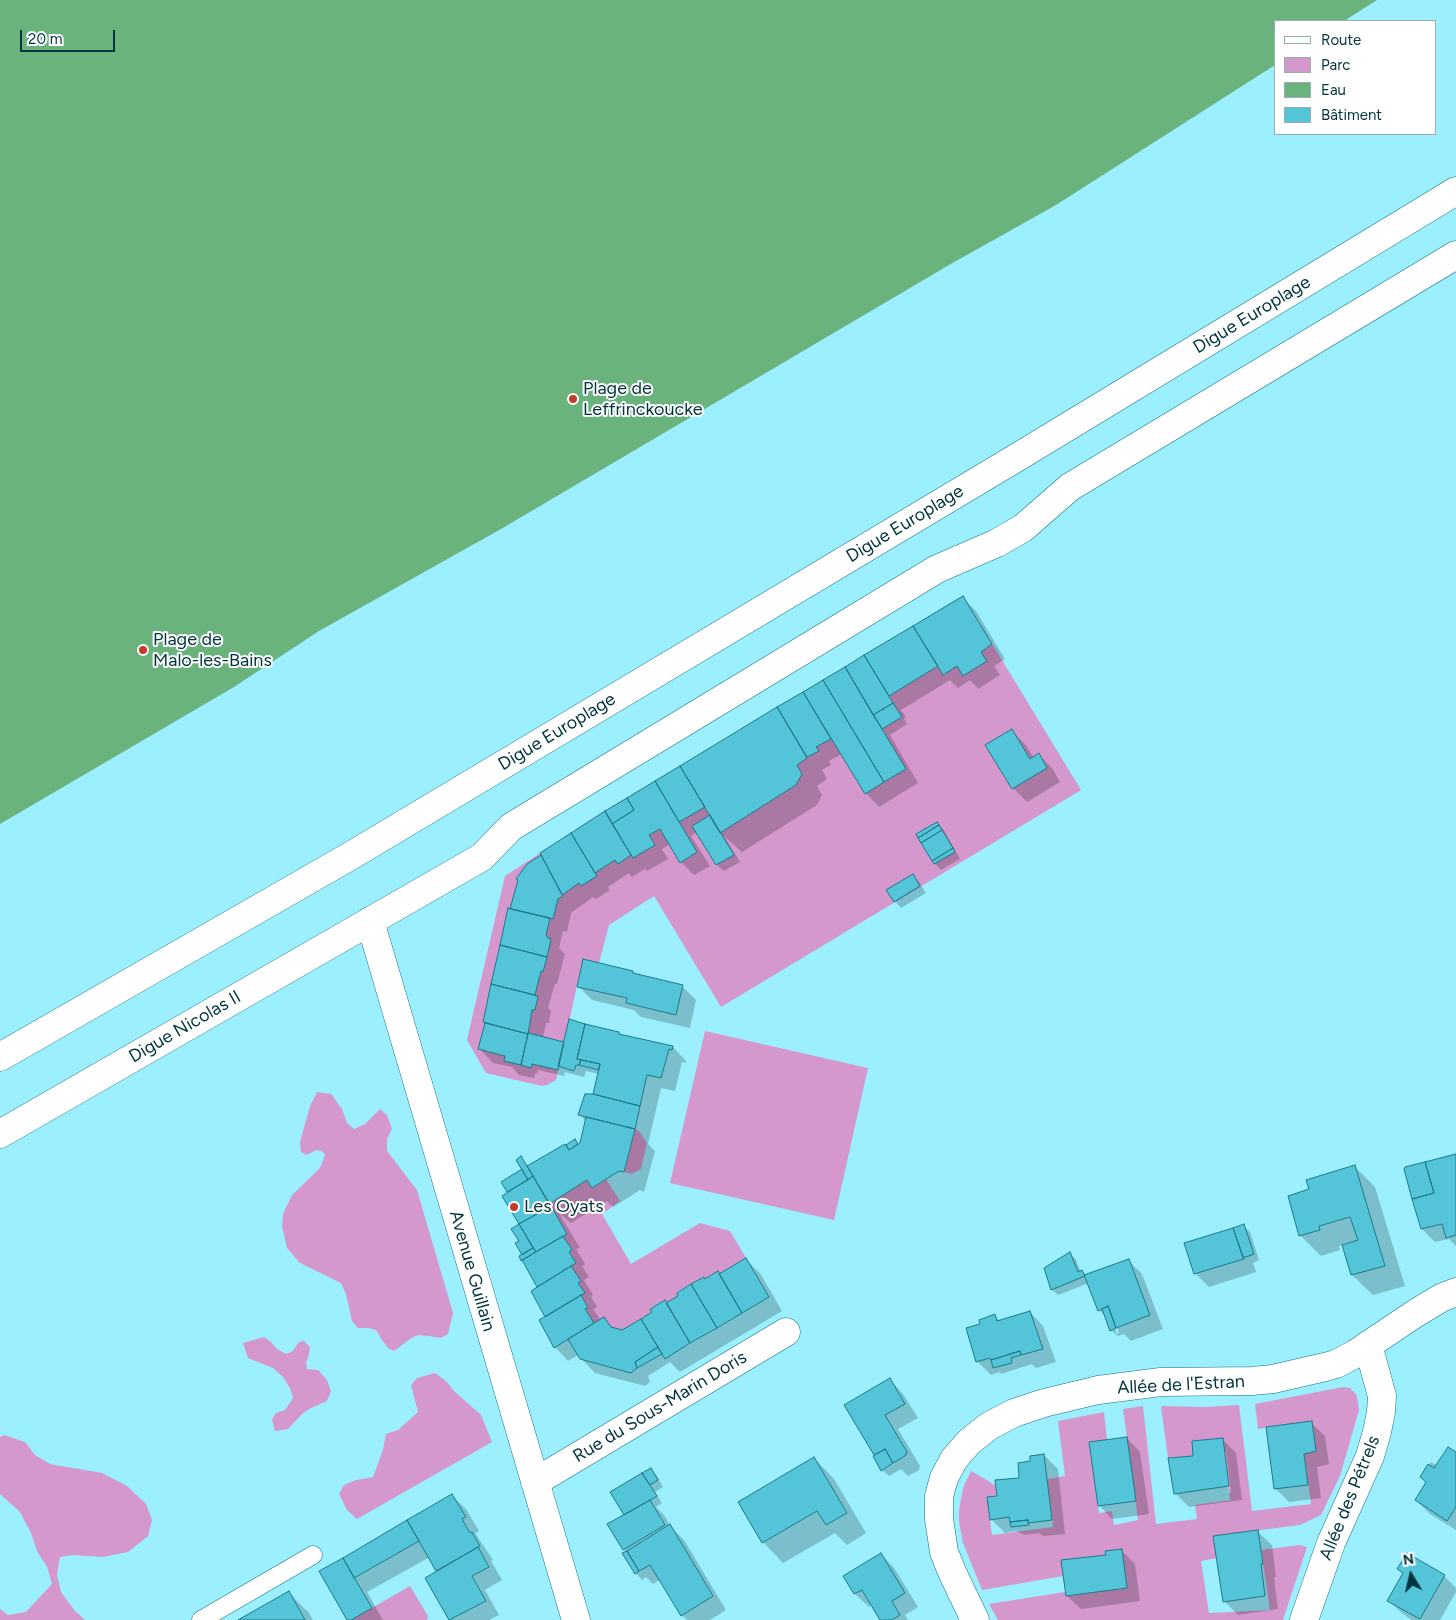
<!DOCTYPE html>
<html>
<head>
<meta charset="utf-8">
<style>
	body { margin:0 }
	#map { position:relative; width:1456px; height:1620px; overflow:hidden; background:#9befff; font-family:Figtree,sans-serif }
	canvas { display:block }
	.legend { position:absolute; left:1274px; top:20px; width:162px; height:115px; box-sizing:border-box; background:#fff; border:1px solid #99aeb1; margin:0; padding:6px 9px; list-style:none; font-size:15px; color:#00353c }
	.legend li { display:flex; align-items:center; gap:10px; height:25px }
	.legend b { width:25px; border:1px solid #99aeb1 }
	.north { position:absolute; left:1386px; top:1550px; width:50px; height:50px; -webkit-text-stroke:4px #fff; paint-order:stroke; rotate:351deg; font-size:14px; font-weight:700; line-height:20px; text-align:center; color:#00353c }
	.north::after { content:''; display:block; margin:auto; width:18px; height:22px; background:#00353c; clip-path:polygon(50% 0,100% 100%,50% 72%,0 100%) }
	.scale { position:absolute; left:20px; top:30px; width:95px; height:22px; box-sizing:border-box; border:2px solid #00353c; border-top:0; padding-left:6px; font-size:15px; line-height:18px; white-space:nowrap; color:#00353c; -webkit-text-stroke:4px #fff; paint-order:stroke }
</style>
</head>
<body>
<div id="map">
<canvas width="1456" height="1620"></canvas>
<ul class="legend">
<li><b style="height:6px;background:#fff"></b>Route</li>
<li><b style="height:14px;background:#d498cd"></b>Parc</li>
<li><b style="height:14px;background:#6bb37c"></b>Eau</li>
<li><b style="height:14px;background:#54c5d8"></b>Bâtiment</li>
</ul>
<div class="north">N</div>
<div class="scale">20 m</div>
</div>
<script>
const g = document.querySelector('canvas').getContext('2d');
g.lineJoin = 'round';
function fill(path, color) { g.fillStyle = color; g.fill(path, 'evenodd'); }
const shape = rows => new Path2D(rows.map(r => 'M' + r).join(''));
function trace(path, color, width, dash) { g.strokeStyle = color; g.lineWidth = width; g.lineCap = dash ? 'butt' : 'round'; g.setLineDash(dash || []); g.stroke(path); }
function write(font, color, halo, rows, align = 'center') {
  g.font = font + ' Figtree,sans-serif'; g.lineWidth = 4; g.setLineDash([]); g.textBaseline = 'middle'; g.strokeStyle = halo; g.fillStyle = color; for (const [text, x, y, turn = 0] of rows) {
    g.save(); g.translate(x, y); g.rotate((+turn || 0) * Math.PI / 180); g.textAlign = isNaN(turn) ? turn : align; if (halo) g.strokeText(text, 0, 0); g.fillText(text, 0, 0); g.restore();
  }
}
const green = shape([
	[963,596,1081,790,721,1007,654,896,609,925,599,963,583,959,556,1080,547,1085,542,1086,486,1073,467,1040,505,876,605,811],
	[705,1031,868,1068,834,1220,670,1183],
	[317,1092,331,1094,342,1109,347,1123,354,1129,365,1124,380,1109,387,1115,392,1129,387,1139,387,1151,417,1190,453,1313,448,1334,441,1338,429,1336,418,1335,410,1339,394,1351,388,1348,382,1340,376,1330,368,1328,358,1328,352,1321,346,1294,341,1283,300,1263,287,1248,282,1226,283,1214,292,1195,320,1168,325,1155,322,1151,316,1150,307,1155,301,1152,300,1142,310,1106],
	[635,1129,639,1131,647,1143,641,1169,632,1174,624,1172],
	[606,1179,620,1201,602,1214,631,1264,700,1223,730,1231,746,1258,719,1274,718,1271,705,1279,703,1277,677,1292,678,1296,667,1303,664,1300,650,1308,652,1312,622,1330,594,1323,585,1309,588,1307,581,1295,584,1292,578,1283,580,1280,571,1266,576,1263,569,1252,572,1249,563,1236,549,1204,587,1180,592,1188],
	[264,1337,271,1342,277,1349,286,1354,292,1352,299,1342,304,1341,310,1347,308,1358,306,1362,307,1369,318,1370,327,1380,331,1391,327,1401,309,1409,301,1415,288,1429,275,1431,272,1419,276,1413,285,1410,293,1398,290,1388,283,1377,273,1368,248,1358,243,1343],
	[435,1373,446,1381,454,1391,481,1415,492,1442,357,1519,347,1510,339,1494,344,1485,356,1480,373,1477,383,1450,386,1434,398,1430,418,1412,411,1385,417,1378],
	[1343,1387,1350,1388,1353,1391,1357,1396,1359,1410,1340,1476,1321,1515,1300,1525,1214,1536,1217,1558,1201,1561,1209,1613,1270,1610,1261,1550,1299,1545,1307,1547,1283,1620,998,1620,989,1604,1065,1592,1066,1596,1127,1588,1122,1549,1105,1551,1106,1555,1062,1560,1063,1576,982,1590,963,1543,959,1521,959,1510,963,1488,971,1471,995,1485,997,1496,987,1497,992,1535,1053,1527,1047,1479,1065,1476,1058,1421,1104,1412,1107,1440,1089,1442,1099,1513,1112,1511,1114,1525,1138,1520,1123,1409,1143,1406,1156,1524,1197,1519,1195,1505,1230,1500,1223,1438,1192,1441,1193,1456,1168,1458,1161,1406,1206,1407,1239,1405,1252,1511,1311,1504,1304,1454,1316,1451,1312,1421,1258,1429,1255,1404],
	[4,1435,25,1442,35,1455,50,1464,102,1473,127,1486,146,1504,152,1520,148,1536,128,1552,103,1557,72,1555,60,1557,57,1575,61,1592,75,1611,85,1620,0,1620,0,1609,8,1615,26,1612,52,1584,47,1567,37,1551,31,1533,20,1512,0,1494,0,1437],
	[410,1586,428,1616,427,1620,351,1620]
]);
const water = shape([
	[0,0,1377,0,1344,21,1275,21,1275,65,1056,205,949,265,501,529,319,631,234,687,0,824]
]);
const shadow = shape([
	[962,597,976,611,1005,659,994,666,1000,675,978,689,970,680,958,688,950,680,901,710,906,717,904,718,907,724,890,735,918,783,879,807,866,793,842,754,829,761,831,765,822,770,827,779,817,786,822,795,817,805,742,852,724,836,740,862,724,871,717,865,697,832,691,836,710,866,694,875,681,862,670,844,662,849,668,859,647,871,645,869,632,877,629,873,608,887,610,890,596,899,593,897,571,913,567,932,563,931,559,948,565,954,557,984,555,984,548,1008,551,1011,549,1023,546,1023,543,1038,565,1044,620,1036,673,1047,686,1061,686,1063,682,1062,675,1091,661,1088,648,1144,655,1151,644,1192,640,1190,613,1207,607,1201,571,1223,559,1213,580,1248,576,1249,585,1264,582,1266,589,1277,584,1280,593,1295,591,1297,597,1307,593,1309,601,1321,604,1319,614,1329,622,1331,705,1280,720,1275,746,1260,760,1273,782,1311,680,1372,670,1362,648,1376,650,1382,645,1386,595,1373,578,1355,568,1361,555,1347,538,1287,526,1265,522,1260,524,1255,519,1226,523,1229,508,1191,523,1170,521,1158,528,1166,575,1141,579,1145,581,1144,587,1122,580,1115,594,1096,599,1074,586,1071,584,1077,565,1072,564,1076,538,1070,537,1074,535,1073,534,1078,519,1075,512,1067,493,1063,480,1049,486,1024,484,1022,509,910,511,910,528,865,629,799],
	[1011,731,1025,744,1034,758,1039,755,1052,768,1060,782,1027,802,1013,788],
	[937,823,944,830,960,859,941,870,934,863],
	[913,876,919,882,926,893,901,908,895,901],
	[633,972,636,975,682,986,696,1000,690,1028,641,1017,634,1010,592,1000,578,986],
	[1456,1156,1456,1246,1449,1239,1435,1242,1422,1229],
	[1355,1167,1375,1187,1405,1286,1373,1295,1352,1275,1343,1245,1339,1246,1340,1250,1321,1256,1300,1235,1310,1190],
	[1243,1226,1250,1232,1259,1260,1253,1263,1256,1272,1209,1287,1195,1273],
	[1070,1253,1076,1260,1081,1272,1086,1276,1128,1260,1142,1274,1163,1329,1131,1341,1124,1334,1118,1336,1111,1330,1106,1317,1099,1310,1089,1283,1058,1295,1052,1289],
	[1113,1323,1115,1323,1119,1333,1117,1334],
	[1030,1312,1043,1326,1056,1362,1036,1368,1032,1364,1001,1374,999,1372,991,1375,977,1361,982,1325,995,1316,1000,1321],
	[890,1380,903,1394,918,1418,898,1429,920,1466,919,1470,908,1476,901,1469,889,1476,882,1470,876,1455,846,1405],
	[1311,1423,1325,1436,1329,1464,1317,1467,1321,1498,1289,1502,1275,1488],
	[1127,1438,1140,1452,1149,1514,1112,1519,1099,1505],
	[1222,1439,1236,1453,1242,1500,1189,1507,1175,1493,1195,1457],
	[1223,1452,1226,1452,1231,1492,1229,1493],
	[1456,1453,1456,1530,1430,1514,1416,1500,1427,1483,1429,1465,1431,1462,1438,1466],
	[1044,1455,1058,1469,1065,1534,1043,1536,1040,1533,1025,1535,1016,1531,1005,1533,991,1519,998,1497,1021,1479,1032,1462],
	[814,1458,834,1479,866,1533,847,1545,835,1533,783,1563,763,1542],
	[651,1469,657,1476,663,1487,655,1492,662,1503,656,1507,664,1515,671,1527,684,1540,726,1610,710,1620,687,1620,682,1615,660,1580,653,1584,646,1577,642,1580,636,1573,627,1552,624,1549,625,1516,612,1492],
	[452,1496,466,1509,479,1531,475,1533,493,1560,491,1561,502,1580,485,1590,499,1615,489,1620,450,1620,427,1578,438,1572,430,1557,367,1592,383,1620,348,1620,321,1572],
	[1258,1532,1272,1545,1276,1577,1274,1578,1278,1609,1238,1615,1224,1601],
	[1121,1550,1135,1564,1140,1601,1081,1609,1067,1596,1107,1556],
	[881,1554,894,1568,918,1607,905,1615,908,1620,881,1620,872,1605,869,1607,855,1594,845,1576],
	[1399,1569,1444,1576,1456,1588,1456,1592,1440,1620,1412,1620,1403,1614,1389,1601,1404,1574],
	[288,1592,309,1613,313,1620,240,1620]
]);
const building = shape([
	[963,596,992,644,981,652,987,661,963,676,957,666,943,675,913,626,963,596],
	[913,626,938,666,889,696,864,655,913,626],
	[864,655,893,703,873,715,845,667,864,655],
	[845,667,906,769,884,782,823,680,845,667],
	[823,680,884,782,865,794,803,692,823,680],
	[803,692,831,739,816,747,819,751,807,757,777,707,803,692],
	[893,703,902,717,882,729,873,715,893,703],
	[777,707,807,758,797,765,802,774,796,785,720,833,680,766,777,707],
	[1012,729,1030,759,1039,753,1047,768,1012,789,985,745,1012,729],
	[680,766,705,807,679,822,655,781,680,766],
	[655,781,697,852,680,863,660,829,649,835,655,845,633,858,612,824,634,810,627,798,655,781],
	[627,798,634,810,612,824,605,811,627,798],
	[605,811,631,855,618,864,615,860,595,873,571,833,605,811],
	[710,815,734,855,716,865,692,826,710,815],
	[937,822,939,825,918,838,916,834,937,822],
	[939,825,942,830,921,843,918,838,939,825],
	[942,830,953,848,932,861,921,843,942,830],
	[571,833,597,876,581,886,579,883,562,895,540,853,571,833],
	[953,848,955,852,934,864,932,861,953,848],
	[541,855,563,896,558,899,553,919,510,909,518,880,516,879,527,864,541,855],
	[913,874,920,886,894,902,886,890,913,874],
	[508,908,550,918,546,935,548,938,551,939,547,957,500,945,508,908],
	[500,945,547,957,543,972,541,971,535,995,491,984,500,945],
	[583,959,633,971,633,973,683,985,676,1015,626,1003,627,998,577,987,583,959],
	[491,984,538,996,535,1010,532,1010,528,1034,483,1022,491,984],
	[569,1019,585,1024,577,1059,581,1060,579,1065,576,1065,574,1071,558,1066,569,1019],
	[485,1023,528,1034,521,1065,504,1061,505,1056,478,1049,485,1023],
	[585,1024,619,1032,619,1034,673,1046,672,1050,669,1049,661,1078,647,1075,640,1106,593,1094,600,1064,577,1059,585,1024],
	[528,1033,564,1042,558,1070,532,1064,531,1068,521,1065,528,1033],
	[581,1060,600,1064,599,1070,579,1065,581,1060],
	[585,1094,593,1094,640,1106,635,1129,578,1115,585,1094],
	[586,1117,635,1129,624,1172,619,1171,592,1188,587,1180,549,1204,527,1166,565,1144,569,1150,580,1143,586,1117],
	[575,1139,578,1144,569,1150,566,1145,575,1139],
	[1456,1154,1456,1235,1446,1238,1442,1224,1421,1229,1412,1199,1434,1193,1425,1162,1456,1154],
	[521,1156,533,1176,528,1180,516,1160,521,1156],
	[1425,1162,1434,1193,1412,1199,1404,1169,1405,1167,1425,1162],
	[1355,1165,1385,1266,1351,1275,1342,1245,1358,1240,1350,1217,1319,1226,1320,1230,1299,1236,1288,1196,1309,1189,1306,1180,1355,1165],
	[522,1169,528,1180,507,1192,501,1182,522,1169],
	[533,1176,551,1206,519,1224,502,1196,533,1176],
	[551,1206,567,1234,536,1252,519,1224,551,1206],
	[519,1224,533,1248,522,1255,515,1243,519,1241,511,1229,519,1224],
	[1244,1224,1254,1254,1243,1258,1233,1228,1244,1224],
	[1233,1228,1244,1259,1194,1274,1184,1243,1233,1228],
	[563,1236,572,1250,569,1252,576,1263,537,1287,522,1260,563,1236],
	[533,1248,536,1252,521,1261,519,1256,533,1248],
	[1070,1252,1078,1272,1082,1270,1085,1276,1051,1290,1044,1268,1070,1252],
	[746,1258,769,1297,742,1313,719,1274,746,1258],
	[1129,1259,1150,1315,1116,1328,1108,1306,1098,1311,1084,1275,1129,1259],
	[571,1266,581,1281,578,1283,585,1293,545,1317,531,1291,571,1266],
	[718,1271,742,1313,717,1328,691,1284,704,1277,705,1279,718,1271],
	[691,1284,717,1328,690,1343,666,1303,678,1296,677,1293,691,1284],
	[581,1295,588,1308,585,1309,594,1323,554,1348,539,1320,581,1295],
	[665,1300,690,1343,665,1359,641,1319,652,1312,650,1309,665,1300],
	[1108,1306,1116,1328,1110,1331,1102,1309,1108,1306],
	[1030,1311,1043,1349,1021,1355,1020,1351,991,1360,990,1358,976,1362,966,1328,980,1324,979,1320,995,1314,997,1321,1030,1311],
	[604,1317,611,1327,622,1330,641,1319,658,1347,635,1362,637,1368,631,1373,580,1359,568,1339,604,1317],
	[658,1347,662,1354,637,1368,635,1362,658,1347],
	[1020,1351,1021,1355,1011,1358,1012,1363,993,1368,991,1360,1020,1351],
	[890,1378,905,1404,885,1415,907,1452,905,1456,893,1463,885,1449,874,1455,844,1405,890,1378],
	[1312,1421,1316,1451,1304,1454,1308,1485,1274,1489,1266,1427,1312,1421],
	[1127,1437,1136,1501,1098,1506,1089,1442,1127,1437],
	[1223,1438,1229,1486,1174,1494,1168,1458,1193,1456,1192,1441,1223,1438],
	[1448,1447,1456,1452,1456,1507,1447,1521,1415,1500,1426,1482,1420,1477,1428,1464,1434,1468,1448,1447],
	[885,1449,893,1463,881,1471,873,1456,885,1449],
	[1044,1454,1052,1520,1028,1523,1028,1520,1010,1522,1009,1517,990,1520,987,1497,997,1496,995,1480,1019,1478,1018,1463,1030,1461,1030,1456,1044,1454],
	[814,1457,847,1513,826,1525,817,1511,762,1543,738,1502,814,1457],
	[651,1468,658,1480,650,1485,642,1473,651,1468],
	[642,1473,657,1496,624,1515,610,1492,642,1473],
	[452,1494,466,1517,462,1519,470,1533,472,1532,480,1546,436,1571,407,1520,452,1494],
	[650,1500,665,1525,623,1550,607,1524,650,1500],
	[407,1520,419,1541,354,1578,343,1558,407,1520],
	[1028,1520,1029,1525,1011,1527,1010,1522,1028,1520],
	[670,1524,713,1596,681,1616,650,1565,639,1571,627,1551,670,1524],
	[1258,1530,1263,1564,1261,1564,1265,1596,1223,1602,1213,1536,1258,1530],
	[478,1547,489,1567,472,1576,486,1601,449,1620,425,1578,478,1547],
	[1122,1549,1127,1588,1066,1596,1061,1560,1106,1555,1105,1551,1122,1549],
	[627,1551,639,1571,635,1574,622,1553,627,1551],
	[881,1553,905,1593,892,1601,900,1615,892,1620,880,1620,862,1590,854,1594,843,1576,881,1553],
	[1407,1553,1445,1575,1420,1619,1387,1601,1403,1573,1397,1569,1407,1553],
	[343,1558,372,1608,351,1620,347,1620,319,1571,343,1558],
	[289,1591,305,1620,238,1620,289,1591]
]);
const lane = shape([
	[201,1620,313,1555]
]);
const street = shape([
	[370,921,576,1620],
	[0,1057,352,855,1021,455,1456,191],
	[0,1134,482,857,511,827,937,569,997,543,1023,528,1070,487,1456,255],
	[535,1482,786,1332],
	[975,1620,952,1572,944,1552,939,1519,939,1496,944,1478,954,1459,969,1442,989,1426,1014,1413,1044,1403,1098,1390,1161,1382,1252,1381,1273,1379,1325,1367,1336,1364,1355,1354,1416,1313,1441,1298,1456,1292],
	[1304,1620,1331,1543,1370,1456,1377,1432,1381,1412,1382,1396,1368,1345]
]);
const markers = [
	[573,399,5,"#c63a29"],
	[143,650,5,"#c63a29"],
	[514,1207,5,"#c63a29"]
];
const streetNames = [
	["Digue Europlage",1252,315,-31],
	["Digue Europlage",905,524,-31],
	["Digue Europlage",557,732,-31],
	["Digue Nicolas II",185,1027,-30],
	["Avenue Guillain",472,1271,74],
	["Allée de l'Estran",1181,1385,-3],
	["Rue du Sous-Marin Doris",660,1407,-31],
	["Allée des Pétrels",1350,1498,-68]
];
const poiNames = [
	["Plage de",583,389],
	["Leffrinckoucke",583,410],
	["Plage de",153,640],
	["Malo-les-Bains",153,661],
	["Les Oyats",524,1207]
];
fill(green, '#d498cd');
fill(water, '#6bb37c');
fill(shadow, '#0003');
fill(building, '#54c5d8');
trace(building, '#1d7987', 1);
trace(lane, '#117280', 19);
trace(street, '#117280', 29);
trace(lane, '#fff', 18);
trace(street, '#fff', 28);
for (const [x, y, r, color] of markers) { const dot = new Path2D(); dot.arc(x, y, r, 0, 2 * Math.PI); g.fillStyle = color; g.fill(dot); trace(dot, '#fff', 2); }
write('18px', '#00353c', '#fff', streetNames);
write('18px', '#00353c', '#fff', poiNames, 'left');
</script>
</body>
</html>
